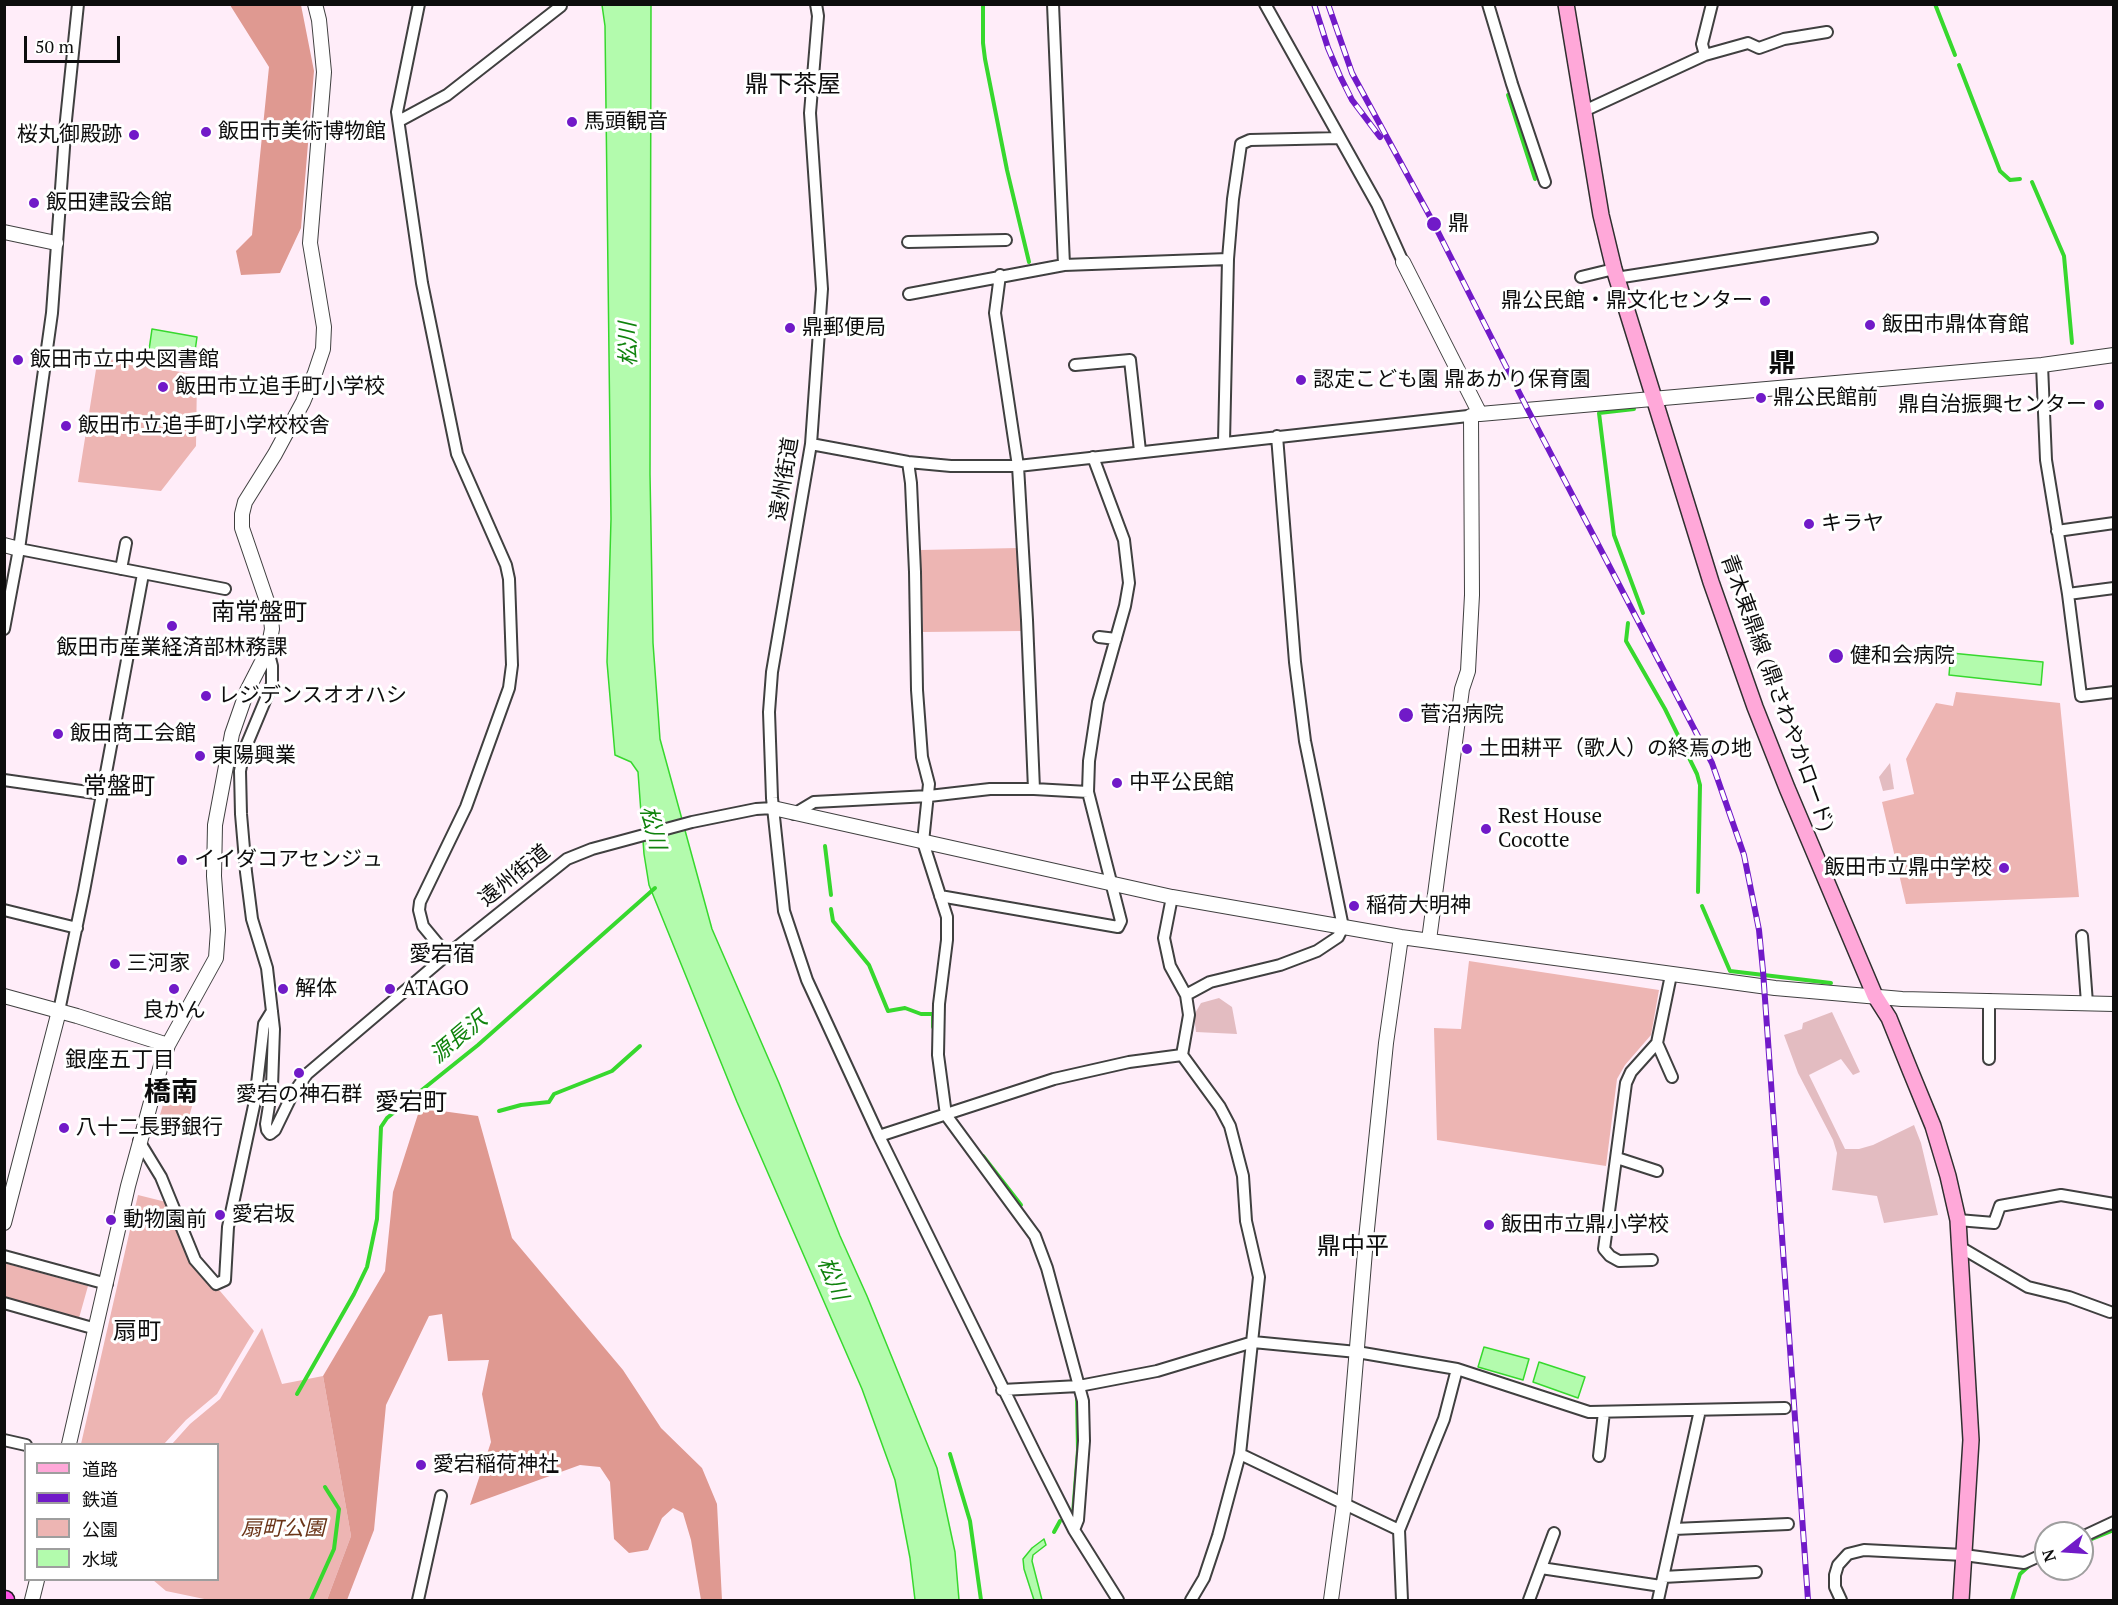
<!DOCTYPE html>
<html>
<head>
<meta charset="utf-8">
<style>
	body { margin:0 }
	#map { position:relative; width:2118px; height:1605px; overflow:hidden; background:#ffedf9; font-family:"PT Serif","Noto Sans JP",serif }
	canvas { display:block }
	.frame { position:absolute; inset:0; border:6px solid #0d0d0d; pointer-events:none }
	.legend { position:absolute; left:24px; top:1443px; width:195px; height:138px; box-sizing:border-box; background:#fff; border:2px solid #9e9e9e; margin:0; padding:8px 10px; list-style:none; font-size:18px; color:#0d0d0d }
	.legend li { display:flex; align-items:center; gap:12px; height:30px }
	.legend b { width:30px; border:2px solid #9e9e9e }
	.north { position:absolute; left:2034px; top:1521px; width:60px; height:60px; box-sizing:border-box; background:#fff; border:2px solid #9e9e9e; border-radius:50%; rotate:253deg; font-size:16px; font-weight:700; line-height:24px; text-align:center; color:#0d0d0d }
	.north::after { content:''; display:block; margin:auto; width:21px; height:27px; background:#711ac8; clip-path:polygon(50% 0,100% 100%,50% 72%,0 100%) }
	.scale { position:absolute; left:24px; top:36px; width:96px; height:27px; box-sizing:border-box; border:3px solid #0d0d0d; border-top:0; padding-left:8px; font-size:18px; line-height:21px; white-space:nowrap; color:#0d0d0d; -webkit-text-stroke:4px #fff; paint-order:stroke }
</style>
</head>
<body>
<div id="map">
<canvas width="2118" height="1605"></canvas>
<div class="frame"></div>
<ul class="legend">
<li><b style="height:8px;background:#ffa8d9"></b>道路</li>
<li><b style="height:8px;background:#711ac8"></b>鉄道</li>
<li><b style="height:16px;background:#edb5b3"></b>公園</li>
<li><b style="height:16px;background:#b3fbad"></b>水域</li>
</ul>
<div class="north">N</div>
<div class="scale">50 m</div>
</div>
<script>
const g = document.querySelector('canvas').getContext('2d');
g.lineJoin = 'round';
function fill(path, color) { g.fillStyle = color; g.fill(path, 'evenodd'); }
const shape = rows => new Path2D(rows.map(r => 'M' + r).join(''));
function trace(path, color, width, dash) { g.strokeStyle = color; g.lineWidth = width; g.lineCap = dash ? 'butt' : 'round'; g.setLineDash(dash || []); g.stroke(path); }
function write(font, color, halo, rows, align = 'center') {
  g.font = font + ' "PT Serif","Noto Sans JP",serif'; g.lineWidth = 6; g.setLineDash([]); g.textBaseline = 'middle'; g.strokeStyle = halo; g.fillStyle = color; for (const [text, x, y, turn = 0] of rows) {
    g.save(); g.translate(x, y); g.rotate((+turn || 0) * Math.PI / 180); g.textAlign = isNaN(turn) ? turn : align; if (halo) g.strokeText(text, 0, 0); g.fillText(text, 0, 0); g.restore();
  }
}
const green = shape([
	[98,357,197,375,196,446,161,491,78,482],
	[1018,548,1022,631,923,632,920,550],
	[1956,692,2060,703,2079,897,1906,904,1882,802,1914,794,1906,759,1936,703,1953,706],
	[1469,961,1659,990,1651,1035,1625,1065,1617,1079,1606,1166,1437,1140,1434,1028,1461,1029],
	[171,1078,198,1086,186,1127,159,1118],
	[138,1195,166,1202,185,1250,201,1277,220,1291,254,1331,217,1394,186,1420,164,1444,81,1444],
	[4,1263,88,1286,79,1318,5,1297],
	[262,1328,282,1384,323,1376,351,1536,327,1600,209,1600,166,1591,153,1580,218,1580,218,1444,172,1444,190,1424,220,1399]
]);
const forest = shape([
	[230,5,301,5,314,71,301,228,280,273,241,275,236,251,252,235,269,67],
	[420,1108,478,1116,512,1238,623,1370,661,1428,702,1468,717,1504,722,1600,701,1600,691,1540,683,1513,673,1508,662,1518,648,1550,629,1553,614,1539,610,1482,600,1467,580,1465,470,1505,491,1442,482,1394,489,1360,448,1361,442,1314,429,1316,386,1405,374,1530,347,1600,327,1600,351,1536,323,1376,385,1271,393,1192]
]);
const cemetery = shape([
	[1890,763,1894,789,1883,791,1879,777],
	[1219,998,1232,1007,1237,1034,1196,1032,1194,1015,1201,1003],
	[1832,1012,1860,1072,1853,1075,1841,1059,1809,1075,1845,1149,1859,1149,1873,1145,1914,1125,1921,1143,1938,1215,1884,1223,1877,1196,1832,1190,1837,1153,1833,1140,1798,1073,1784,1035,1802,1029,1803,1023]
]);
const water = shape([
	[602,5,651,5,650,474,653,643,660,739,712,929,779,1083,840,1236,867,1296,937,1468,955,1552,959,1600,915,1600,910,1558,895,1480,862,1389,737,1102,649,885,644,854,638,772,631,762,615,755,607,662,611,519,605,26,602,5],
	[152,329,197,337,194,358,149,350,152,329],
	[1951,653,2043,662,2041,685,1949,675,1951,653],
	[1484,1347,1529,1359,1523,1380,1478,1367,1484,1347],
	[1539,1362,1585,1377,1578,1398,1533,1382,1539,1362],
	[1044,1539,1046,1545,1033,1555,1032,1561,1042,1600,1034,1600,1024,1569,1023,1559,1032,1548,1044,1539]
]);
const stream = shape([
	[983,4,983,43,985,59,1007,170,1029,262],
	[1935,4,1955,55],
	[1959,65,2000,171,2010,180,2020,179],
	[1508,95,1535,179],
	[2032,182,2064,256,2072,343],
	[1634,409,1599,413,1614,535,1643,613],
	[1628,623,1626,641,1665,709,1697,774,1700,785,1698,892],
	[825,846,831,895],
	[1702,906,1730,971,1831,983],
	[831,909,833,921,869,965,888,1011,905,1008,921,1014,933,1014,933,1027],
	[499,1111,521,1105,549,1102,554,1094,612,1071,640,1046],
	[983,1156,1021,1205],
	[297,1394,354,1294,367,1267,377,1219,381,1127,387,1118,478,1045,655,888],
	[950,1454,970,1521,981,1600],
	[1073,1514,1078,1450,1077,1395],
	[1054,1532,1060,1521],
	[2082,1543,2114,1530],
	[311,1600,334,1549,339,1509,325,1487],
	[2012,1600,2020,1574,2030,1565]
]);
const minor = shape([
	[419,4,397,112,422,283,457,454,506,565,509,579,512,665,509,688,466,807,420,902,419,910,423,926,447,955],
	[816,4,818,16,810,113,822,289,811,444,772,672,769,712,772,798,784,911,807,980,879,1136,1036,1455,1074,1530,1118,1600],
	[1053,4,1064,265],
	[1265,4,1377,204,1403,262],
	[1488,4,1512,84,1545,182],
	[1705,55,1748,43,1759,48,1784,39,1827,32],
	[1584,111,1705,55,1702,44,1712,4],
	[399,121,447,95,561,6,561,4],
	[908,242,1006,240],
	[1228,259,1233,199,1241,144,1250,140,1340,138],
	[1000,275,995,313,1018,466,1027,620,1034,789],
	[1581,277,1614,269],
	[1616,278,1872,238],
	[909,294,1064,265,1228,259,1224,442],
	[1075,365,1130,360,1140,451],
	[2042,365,2046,460,2068,594,2081,696,2114,692],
	[811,444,908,462,951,466,1018,466,1477,415],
	[908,462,911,483,915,572,917,690,922,757,929,784,923,842,947,917,947,940,939,1004,938,1055,946,1115,1035,1236,1047,1268,1083,1401,1084,1441,1078,1520,1074,1530],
	[2057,531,2114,523],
	[19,549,225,589],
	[121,569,126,543],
	[2068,594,2114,588],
	[4,629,19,549,52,313,66,120,78,4],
	[1099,637,1116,639],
	[268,650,272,666,272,684,244,751,240,771,241,814,246,872,252,919,267,968,274,1029,272,1087,266,1124,267,1130,270,1134,275,1130,292,1095,307,1074,447,955,567,859,592,849,692,822,756,809,773,808],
	[4,780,102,794],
	[794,814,814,802,929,796,990,789,1034,789,1088,792],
	[940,896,1118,927,1121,921,1088,792,1089,761,1098,702,1125,606,1129,583,1124,540,1093,457],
	[1172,897,1164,938,1170,966,1186,995,1189,1015,1182,1055,1220,1107,1230,1126,1243,1176,1246,1221,1259,1277,1240,1454,1218,1536,1204,1578,1191,1600],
	[4,910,77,928],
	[2082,936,2087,1003],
	[1186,995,1210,982,1280,965,1317,951,1338,937,1343,927,1305,741,1295,662,1277,436],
	[59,1011,84,891,143,574],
	[1657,1043,1672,1077],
	[1989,1059,1989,1000],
	[879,1136,1054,1079,1129,1062,1182,1055],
	[139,1141,161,1177,195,1260,216,1284,225,1280,228,1227,255,1101,264,1024,272,1011],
	[1617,1158,1657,1171],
	[1958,1220,1994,1223,2000,1206,2061,1195,2114,1204],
	[1960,1247,2028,1287,2069,1297,2110,1312],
	[4,1256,107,1284],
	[1652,1260,1619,1261,1610,1256,1604,1249,1626,1083,1631,1072,1657,1043,1671,975],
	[4,1303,96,1329],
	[1002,1390,1079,1386,1157,1371,1253,1342,1357,1352,1457,1369,1589,1412,1785,1408],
	[4,1440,26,1445],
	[1240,1454,1399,1530],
	[1599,1456,1604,1412],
	[1674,1529,1788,1524],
	[2082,1537,2114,1522],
	[1541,1568,1661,1586],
	[1663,1577,1756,1572],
	[418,1600,441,1496],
	[1402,1600,1399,1530,1444,1419,1457,1369],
	[1529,1600,1554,1533],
	[1658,1600,1700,1410],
	[1841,1600,1835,1587,1835,1575,1838,1565,1848,1554,1864,1550,1964,1555,2024,1563,2046,1553]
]);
const tertiary = shape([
	[4,232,56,243],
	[1403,262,1480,414,2042,365,2114,355],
	[4,545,19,549],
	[773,808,1172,897,1401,937,1775,988,1902,999,2114,1004],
	[1429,940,1462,689,1468,671,1472,595,1471,416],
	[4,996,77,1016,168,1045],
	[4,1223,59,1011],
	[69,1444,128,1186,160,1069,168,1045,216,958,218,930,214,876,215,825,232,734,247,691,268,650,272,629,270,610,242,528,242,514,245,502,275,454,303,402,315,373,323,349,324,327,310,243,324,72,319,20,315,4],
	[32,1600,37,1580],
	[1331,1600,1344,1504,1366,1239,1386,1043,1401,937]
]);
const secondary = shape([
	[1566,4,1601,215,1614,269,1711,582,1755,707,1787,788,1875,996,1889,1018,1910,1070,1933,1126,1948,1176,1958,1220,1971,1440,1961,1600]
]);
const trunk = shape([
	[4,1600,5,1600]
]);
const rail = shape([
	[1314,4,1328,48,1340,76,1352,100,1380,137],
	[1328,4,1352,73,1434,224,1528,410,1712,763,1744,855,1759,930,1763,971,1808,1600]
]);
const markers = [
	[572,122,6,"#711ac8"],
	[206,132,6,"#711ac8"],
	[134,135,6,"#711ac8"],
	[34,203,6,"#711ac8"],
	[1434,224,8,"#711ac8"],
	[1765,301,6,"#711ac8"],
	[1870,325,6,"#711ac8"],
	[790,328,6,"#711ac8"],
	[18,360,6,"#711ac8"],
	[1301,380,6,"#711ac8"],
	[163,387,6,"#711ac8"],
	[1761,398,6,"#711ac8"],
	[2099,405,6,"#711ac8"],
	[66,426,6,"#711ac8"],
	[1809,524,6,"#711ac8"],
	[172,626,6,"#711ac8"],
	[1836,656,8,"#711ac8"],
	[206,696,6,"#711ac8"],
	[1406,715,8,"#711ac8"],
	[58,734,6,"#711ac8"],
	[1467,749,6,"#711ac8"],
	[200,756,6,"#711ac8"],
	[1117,783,6,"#711ac8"],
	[1486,829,6,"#711ac8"],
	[182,860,6,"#711ac8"],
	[2004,868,6,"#711ac8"],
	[1354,906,6,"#711ac8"],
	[115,964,6,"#711ac8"],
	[174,989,6,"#711ac8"],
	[283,989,6,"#711ac8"],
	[390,989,6,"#711ac8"],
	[299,1073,6,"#711ac8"],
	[64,1128,6,"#711ac8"],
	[220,1215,6,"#711ac8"],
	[111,1220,6,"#711ac8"],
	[1489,1225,6,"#711ac8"],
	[421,1465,6,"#711ac8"]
];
const poiNames = [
	["馬頭観音",584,122],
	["飯田市美術博物館",218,132],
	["桜丸御殿跡",122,135,"right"],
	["飯田建設会館",46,203],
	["鼎",1448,224],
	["鼎公民館・鼎文化センター",1753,301,"right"],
	["飯田市鼎体育館",1882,325],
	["鼎郵便局",802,328],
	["飯田市立中央図書館",30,360],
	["認定こども園 鼎あかり保育園",1313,380],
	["飯田市立追手町小学校",175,387],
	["鼎公民館前",1773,398],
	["鼎自治振興センター",2087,405,"right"],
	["飯田市立追手町小学校校舎",78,426],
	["キラヤ",1821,524],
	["飯田市産業経済部林務課",172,648,"center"],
	["健和会病院",1850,656],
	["レジデンスオオハシ",218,696],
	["菅沼病院",1420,715],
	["飯田商工会館",70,734],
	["土田耕平（歌人）の終焉の地",1479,749],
	["東陽興業",212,756],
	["中平公民館",1129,783],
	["Rest House",1498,817],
	["Cocotte",1498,841],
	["イイダコアセンジュ",194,860],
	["飯田市立鼎中学校",1992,868,"right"],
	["稲荷大明神",1366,906],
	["三河家",127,964],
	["解体",295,989],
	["ATAGO",402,989],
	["良かん",174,1011,"center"],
	["愛宕の神石群",299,1095,"center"],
	["八十二長野銀行",76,1128],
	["愛宕坂",232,1215],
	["動物園前",123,1220],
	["飯田市立鼎小学校",1501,1225],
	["愛宕稲荷神社",433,1465]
];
const streetNames = [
	["遠州街道",785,479,-81],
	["青木東鼎線 (鼎さわやかロード)",1777,693,70],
	["遠州街道",515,876,-39]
];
const parkNames = [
	["扇町公園",283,1529]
];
const waterNames = [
	["松川",629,344,-91],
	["松川",652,828,76],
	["源長沢",459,1038,-40],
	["松川",832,1279,67]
];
const neighbourhoodNames = [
	["愛宕宿",442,955],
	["銀座五丁目",120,1061]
];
const quarterNames = [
	["鼎下茶屋",793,85],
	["南常盤町",259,613],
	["常盤町",119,787],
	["愛宕町",411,1103],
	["鼎中平",1353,1247],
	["扇町",137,1332]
];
const districtNames = [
	["鼎",1782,364],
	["橋南",171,1093]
];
fill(green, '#edb5b3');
fill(forest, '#df9991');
fill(cemetery, '#e3bcc1');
fill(water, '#b3fbad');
trace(water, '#37d82e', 1.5);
trace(stream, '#37d82e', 4);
trace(minor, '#404040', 14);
trace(tertiary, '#404040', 16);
trace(secondary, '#2f2f2f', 18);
trace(trunk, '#1e1e1e', 21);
trace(minor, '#fff', 10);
trace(tertiary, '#fff', 14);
trace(secondary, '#ffa8d9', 15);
trace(trunk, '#ff54e6', 18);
trace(rail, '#711ac8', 6);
trace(rail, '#fff', 4, [11]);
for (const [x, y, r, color] of markers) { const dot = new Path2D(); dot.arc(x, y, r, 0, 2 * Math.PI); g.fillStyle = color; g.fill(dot); trace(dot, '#fff', 2); }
write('21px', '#0d0d0d', '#fff', poiNames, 'left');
write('21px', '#0d0d0d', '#fff', streetNames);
write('italic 21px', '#6a3418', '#fff', parkNames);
write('italic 22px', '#10830d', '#fff', waterNames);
write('22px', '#0d0d0d', '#fff', neighbourhoodNames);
write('24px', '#0d0d0d', '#fff', quarterNames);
write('bold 27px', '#0d0d0d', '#fff', districtNames);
</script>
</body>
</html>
